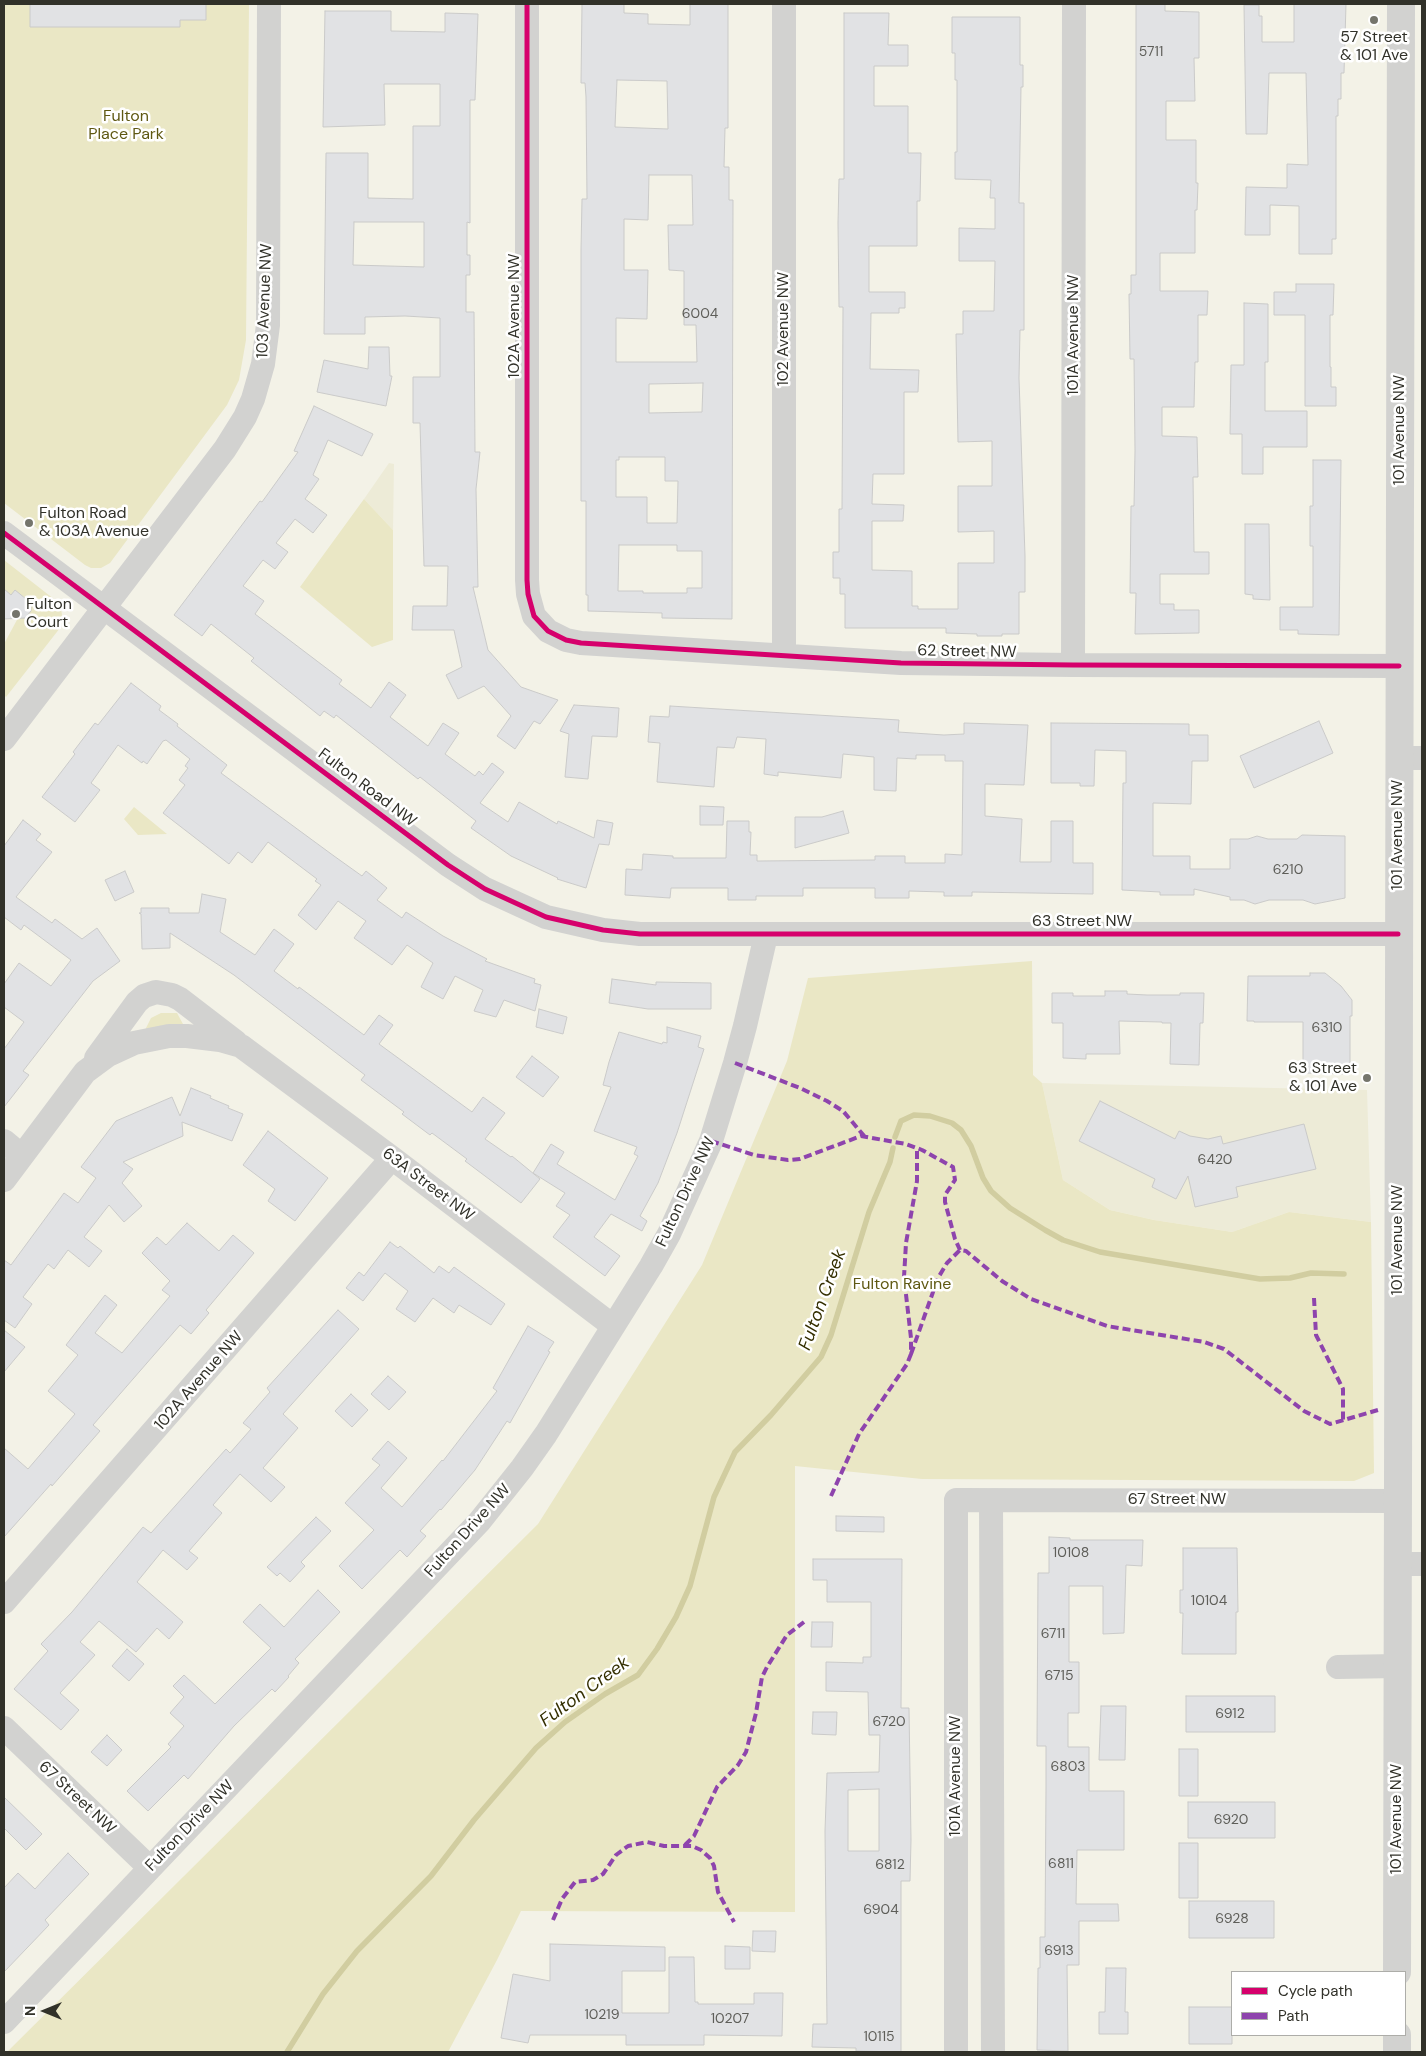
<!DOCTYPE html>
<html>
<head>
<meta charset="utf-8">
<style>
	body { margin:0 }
	#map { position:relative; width:1426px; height:2056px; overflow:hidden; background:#f3f2e7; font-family:"DM Sans",sans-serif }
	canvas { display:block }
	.frame { position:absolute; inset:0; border:5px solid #313129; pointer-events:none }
	.legend { position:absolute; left:1231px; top:1971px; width:175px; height:65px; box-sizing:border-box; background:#fff; border:1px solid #adada9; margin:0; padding:6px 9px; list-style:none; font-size:15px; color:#313129 }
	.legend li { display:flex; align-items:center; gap:10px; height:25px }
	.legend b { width:25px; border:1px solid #adada9 }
	.north { position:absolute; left:20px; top:1986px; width:50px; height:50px; -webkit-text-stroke:4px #fff; paint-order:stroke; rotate:270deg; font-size:14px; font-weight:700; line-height:20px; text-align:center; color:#313129 }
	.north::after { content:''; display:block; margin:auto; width:18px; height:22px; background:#313129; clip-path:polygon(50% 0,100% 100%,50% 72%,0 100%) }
</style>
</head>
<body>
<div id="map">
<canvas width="1426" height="2056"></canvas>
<div class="frame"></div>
<ul class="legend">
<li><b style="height:6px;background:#d6006c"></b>Cycle path</li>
<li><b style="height:6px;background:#8e44ad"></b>Path</li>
</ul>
<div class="north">N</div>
</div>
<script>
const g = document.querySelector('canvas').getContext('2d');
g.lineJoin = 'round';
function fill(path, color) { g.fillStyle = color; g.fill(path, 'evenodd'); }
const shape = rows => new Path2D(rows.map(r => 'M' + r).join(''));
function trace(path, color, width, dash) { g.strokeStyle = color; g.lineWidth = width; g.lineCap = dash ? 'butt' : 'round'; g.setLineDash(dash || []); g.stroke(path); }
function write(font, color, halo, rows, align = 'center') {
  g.font = font + ' "DM Sans",sans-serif'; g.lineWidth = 5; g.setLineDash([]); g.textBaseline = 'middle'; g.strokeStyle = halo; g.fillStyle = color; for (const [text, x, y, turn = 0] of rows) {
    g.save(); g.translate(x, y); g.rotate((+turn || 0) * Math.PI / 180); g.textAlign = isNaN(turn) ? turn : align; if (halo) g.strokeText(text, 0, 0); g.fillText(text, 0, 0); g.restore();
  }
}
const built = shape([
	[389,463,394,464,393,530,364,499],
	[1042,1083,1367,1090,1371,1222,1289,1212,1232,1232,1154,1220,1110,1210,1063,1180]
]);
const green = shape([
	[4,4,249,4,246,340,239,380,227,405,110,563,101,568,91,568,85,565,4,503],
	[364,499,393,530,393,640,372,647,300,587],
	[4,560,59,603,62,614,60,628,6,697,4,695,4,644,18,618,25,618,31,611,24,597,15,591,11,595,4,589],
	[134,807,167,834,138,835,124,819],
	[1032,961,1033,1075,1042,1083,1063,1180,1110,1210,1154,1220,1232,1232,1289,1212,1371,1222,1374,1473,1354,1481,922,1479,795,1466,795,1912,521,1911,497,1960,448,2052,7,2052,538,1524,702,1265,787,1061,808,978],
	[161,1013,177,1013,183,1024,179,1030,145,1030,151,1018]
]);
const stream = shape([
	[895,1137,901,1121,914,1115,930,1116,952,1123,961,1130,971,1146,983,1178,991,1191,1010,1208,1045,1230,1063,1240,1100,1252,1260,1279,1290,1278,1311,1273,1344,1274],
	[287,2052,323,1994,357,1951,431,1876,474,1820,536,1748,565,1722,605,1694,638,1675,657,1649,676,1617,690,1586,714,1497,735,1452,771,1415,821,1357,831,1335,869,1212,890,1162,893,1148]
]);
const building = shape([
	[30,4,206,4,206,20,180,20,180,27,30,27,30,4],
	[582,4,624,4,624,13,648,14,648,24,690,25,690,4,728,4,728,128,725,128,724,167,729,167,729,200,733,200,732,619,662,618,662,613,588,611,588,595,586,595,586,501,581,501,581,250,582,199,587,199,586,97,585,83,581,83,582,4],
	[617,80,667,81,668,129,615,127,617,80],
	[649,175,692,175,693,225,668,225,669,270,684,271,684,325,696,325,697,362,616,362,616,318,647,319,648,270,624,270,624,219,648,220,649,175],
	[703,383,702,412,649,413,649,384,703,383],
	[619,457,665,457,665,481,678,481,677,523,647,523,647,497,616,497,616,460,619,460,619,457],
	[619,545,677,545,677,551,702,551,702,588,687,588,687,593,643,593,643,591,618,591,619,545],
	[1136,4,1165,4,1165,11,1199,12,1199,58,1194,58,1195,101,1166,101,1166,140,1196,140,1196,183,1198,183,1197,210,1195,210,1195,253,1160,253,1160,291,1208,291,1207,315,1198,315,1198,362,1195,362,1194,407,1162,407,1162,436,1197,437,1198,477,1193,477,1194,552,1209,552,1209,574,1160,574,1160,604,1174,604,1174,610,1199,610,1199,633,1135,634,1136,593,1130,593,1131,506,1134,506,1135,451,1134,359,1130,359,1129,294,1131,294,1131,275,1136,275,1136,4],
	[1294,4,1346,4,1344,73,1341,73,1341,99,1338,99,1338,116,1336,116,1336,239,1332,239,1332,254,1299,254,1299,206,1270,205,1270,235,1245,235,1246,187,1287,188,1287,164,1308,165,1306,73,1269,73,1267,134,1246,134,1244,5,1259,5,1259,16,1262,16,1262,42,1294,42,1294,4],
	[325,11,391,11,391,31,445,32,445,13,478,14,475,100,470,100,470,223,467,222,467,255,470,255,470,275,466,275,466,312,474,312,475,452,480,452,476,489,478,587,473,587,488,650,521,687,558,700,540,724,534,721,515,749,497,736,511,716,484,686,458,699,446,675,462,667,454,630,412,630,413,606,447,606,448,566,424,566,420,423,413,423,413,377,440,377,440,318,405,316,365,317,365,334,324,334,326,153,368,153,368,198,413,199,413,126,440,126,440,84,384,84,385,125,323,127,325,11],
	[354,222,424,222,424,267,353,265,354,222],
	[844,13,889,13,888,45,908,45,908,66,874,66,874,106,908,106,908,153,921,153,920,201,917,201,917,246,869,246,869,292,905,292,905,308,899,308,899,313,871,313,870,369,919,370,918,392,904,392,904,474,873,474,872,504,904,505,903,521,872,521,872,570,912,571,912,606,918,606,918,609,958,609,958,563,994,563,994,531,958,532,958,486,992,486,992,441,958,442,956,334,963,334,963,311,994,311,995,261,959,261,959,228,995,229,995,198,990,198,991,180,955,179,955,152,957,152,957,80,955,80,955,53,952,53,952,17,1020,17,1020,65,1023,65,1023,87,1021,87,1019,203,1024,203,1024,330,1020,330,1019,378,1025,556,1025,592,1019,592,1019,634,1002,634,1002,636,977,636,977,634,946,633,946,628,845,628,845,594,840,594,840,578,833,578,833,552,839,552,839,509,842,509,843,307,839,307,838,223,839,179,844,179,844,13],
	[1296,284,1334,284,1333,315,1330,315,1330,367,1331,367,1331,387,1336,387,1336,406,1305,406,1305,315,1274,315,1274,292,1296,292,1296,284],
	[1244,303,1268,304,1268,362,1265,362,1265,411,1307,411,1307,447,1263,447,1263,474,1242,474,1242,434,1230,434,1231,365,1244,365,1244,303],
	[369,347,389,347,390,376,392,376,386,406,317,392,324,360,368,369,369,347],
	[314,406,373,434,362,456,328,440,313,475,319,479,305,499,327,515,313,533,295,519,276,543,288,552,275,569,263,560,243,586,264,601,255,614,342,680,339,684,371,708,389,682,406,695,390,717,428,746,443,723,459,733,445,754,475,776,479,771,483,775,492,763,504,772,480,803,508,822,519,802,557,824,558,821,594,838,597,820,613,823,609,845,599,844,586,888,557,879,558,878,511,856,471,828,476,821,420,777,418,779,336,715,334,718,324,711,320,716,251,661,254,658,211,624,202,636,174,615,260,501,262,502,298,452,294,451,314,406],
	[1313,460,1341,460,1339,635,1298,634,1298,630,1280,630,1280,607,1313,607,1313,546,1310,546,1310,506,1313,506,1313,460],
	[1245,524,1269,524,1270,600,1253,599,1253,595,1245,594,1245,524],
	[4,589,11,595,15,590,31,603,31,611,25,618,4,619,4,589],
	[131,683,161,706,159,710,178,724,177,726,227,765,221,773,334,856,362,876,366,871,387,888,377,900,402,918,406,912,443,936,487,959,485,961,535,979,534,983,541,985,535,1011,504,1000,496,1017,474,1011,483,990,455,976,443,999,421,987,433,963,407,945,392,965,354,938,366,921,338,901,316,930,298,915,321,885,315,881,317,879,268,842,252,863,238,852,229,864,163,813,185,785,179,780,188,768,185,766,190,759,166,740,163,741,147,764,143,761,142,763,118,745,91,783,100,790,75,822,42,797,75,754,73,752,95,723,98,725,131,683],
	[574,705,619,708,617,737,592,736,588,779,565,777,569,734,560,731,574,705],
	[670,706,899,720,898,732,944,735,964,734,964,723,1028,725,1024,785,985,784,985,816,1022,819,1020,862,1051,862,1051,821,1073,821,1073,863,1093,863,1093,894,972,892,972,896,944,896,944,892,909,891,909,898,875,898,875,888,803,888,803,896,756,896,756,900,728,900,728,888,671,888,670,898,625,895,626,869,642,870,643,854,673,856,673,858,726,858,727,821,749,821,749,832,751,832,750,855,757,855,757,861,875,860,875,856,905,856,905,863,945,863,945,854,962,855,963,761,945,761,945,755,916,755,916,759,897,758,896,791,874,790,874,757,843,754,841,778,778,772,778,776,764,774,766,739,737,737,734,748,717,747,714,787,657,782,660,743,648,742,650,716,669,717,670,706],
	[1319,721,1333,753,1254,788,1240,756,1319,721],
	[1051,723,1189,724,1189,735,1208,735,1208,761,1192,761,1191,804,1153,803,1153,856,1190,856,1190,869,1230,869,1230,839,1248,839,1257,836,1268,839,1297,839,1302,835,1345,836,1345,898,1315,904,1303,900,1269,900,1255,904,1244,900,1230,900,1230,897,1194,889,1194,895,1160,895,1160,892,1122,890,1123,783,1126,783,1126,751,1095,750,1094,786,1080,786,1080,783,1051,783,1051,723],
	[700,806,724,807,723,825,700,825,700,806],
	[843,811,849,833,795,848,795,817,822,817,843,811],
	[23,820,41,834,36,840,52,852,16,897,52,923,55,919,82,939,97,928,120,961,93,981,23,1071,29,1075,4,1107,4,1049,24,1022,4,1007,4,984,19,963,51,986,71,960,24,925,21,930,4,917,4,846,23,820],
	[125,871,134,892,115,901,105,880,125,871],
	[202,894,226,899,220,932,255,955,274,929,294,944,274,971,298,989,299,987,364,1035,379,1015,393,1025,379,1044,472,1112,483,1097,505,1113,485,1139,511,1157,512,1156,540,1179,521,1203,465,1161,467,1159,432,1133,430,1135,402,1114,404,1112,361,1080,365,1075,234,975,170,933,170,948,142,949,141,914,139,913,141,913,141,908,169,908,169,913,199,913,202,894],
	[1310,973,1325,973,1341,986,1352,1000,1352,1016,1350,1016,1350,1074,1305,1073,1305,1067,1303,1067,1303,1022,1254,1022,1254,1021,1247,1021,1248,976,1310,976,1310,973],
	[612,979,656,985,656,982,711,983,711,1009,648,1009,609,1003,612,979],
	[1105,991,1127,991,1127,994,1147,995,1180,995,1180,993,1204,993,1203,1023,1200,1023,1199,1065,1170,1064,1171,1023,1162,1023,1162,1022,1119,1021,1120,1054,1086,1054,1086,1059,1063,1058,1063,1023,1052,1023,1052,993,1073,993,1073,996,1105,996,1105,991],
	[539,1009,567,1017,563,1034,536,1027,539,1009],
	[667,1027,701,1036,698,1047,704,1049,677,1133,658,1183,640,1216,647,1221,642,1231,611,1214,594,1237,620,1256,605,1276,553,1237,570,1215,556,1206,565,1193,533,1173,551,1144,564,1152,557,1164,615,1200,638,1156,634,1154,637,1147,594,1131,611,1087,603,1085,609,1062,619,1032,662,1044,663,1042,667,1043,667,1027],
	[532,1056,559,1077,543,1097,516,1077,532,1056],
	[191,1088,211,1096,210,1098,229,1106,228,1108,243,1114,232,1141,182,1122,183,1136,123,1162,133,1169,122,1183,142,1206,124,1222,109,1205,84,1237,102,1251,89,1267,68,1250,54,1269,48,1264,23,1297,32,1304,15,1328,4,1320,4,1260,11,1265,64,1193,78,1203,96,1178,81,1167,116,1121,172,1097,180,1116,191,1088],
	[1100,1101,1175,1139,1179,1131,1190,1136,1208,1139,1221,1136,1223,1144,1304,1124,1316,1169,1236,1187,1238,1197,1195,1207,1188,1176,1176,1199,1152,1187,1155,1179,1079,1141,1100,1101],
	[268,1131,328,1178,295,1221,268,1201,275,1189,243,1165,268,1131],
	[187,1223,219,1251,233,1235,254,1253,206,1310,209,1313,191,1334,180,1325,93,1425,100,1431,52,1486,51,1484,4,1537,4,1448,28,1469,75,1414,48,1391,78,1355,66,1345,105,1295,117,1305,95,1333,122,1353,170,1296,162,1290,170,1281,142,1253,157,1237,166,1245,187,1223],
	[390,1242,398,1248,400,1246,434,1273,439,1266,449,1273,454,1267,505,1304,491,1325,459,1305,454,1313,433,1298,415,1322,396,1309,408,1291,385,1273,363,1301,346,1288,359,1272,364,1276,390,1242],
	[338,1310,359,1329,283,1414,298,1428,263,1468,285,1487,271,1502,240,1474,213,1505,222,1513,189,1551,198,1558,187,1570,163,1550,137,1582,183,1622,169,1639,157,1628,136,1652,99,1621,80,1642,95,1655,60,1693,79,1710,61,1730,14,1689,48,1651,41,1644,72,1612,143,1527,151,1533,226,1449,230,1453,251,1429,243,1423,270,1392,267,1388,338,1310],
	[528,1326,554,1342,548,1351,550,1352,510,1423,507,1421,475,1470,441,1510,440,1509,420,1531,426,1536,407,1557,400,1550,362,1589,339,1566,374,1530,345,1503,380,1465,372,1459,388,1441,407,1458,381,1488,402,1507,442,1460,443,1461,497,1391,493,1388,528,1326],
	[4,1330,25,1347,4,1372,4,1330],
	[388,1376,406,1392,389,1410,371,1394,388,1376],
	[351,1394,368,1410,352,1427,335,1411,351,1394],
	[836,1516,884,1517,884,1532,836,1531,836,1516],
	[316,1517,331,1531,301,1562,305,1566,290,1582,280,1573,277,1576,267,1567,316,1517],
	[1049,1537,1070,1538,1070,1540,1143,1540,1142,1566,1126,1565,1124,1633,1103,1634,1103,1586,1069,1586,1069,1662,1079,1662,1079,1713,1068,1713,1068,1747,1089,1747,1089,1791,1124,1791,1124,1850,1077,1850,1076,1904,1118,1904,1119,1921,1079,1921,1079,1965,1067,1965,1068,2051,1037,2050,1038,1968,1040,1968,1040,1937,1045,1937,1046,1787,1046,1746,1037,1746,1038,1573,1049,1573,1049,1537],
	[1183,1548,1237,1548,1238,1612,1236,1612,1236,1654,1182,1654,1183,1613,1180,1613,1180,1590,1183,1590,1183,1548],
	[813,1559,902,1559,901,1708,909,1708,911,1840,910,1881,901,1881,901,2052,856,2051,856,2048,812,2047,813,2024,827,2024,825,1831,827,1773,879,1772,880,1735,869,1735,868,1692,826,1691,826,1662,863,1663,863,1657,871,1657,871,1602,827,1602,827,1580,813,1580,813,1559],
	[879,1789,879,1851,848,1851,848,1790,879,1789],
	[318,1590,340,1612,295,1659,299,1663,288,1676,289,1677,275,1692,272,1689,234,1726,188,1779,184,1775,148,1811,127,1791,171,1747,168,1744,184,1726,170,1713,184,1697,173,1686,184,1675,215,1704,271,1648,243,1622,260,1604,284,1627,318,1590],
	[812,1622,833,1622,832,1647,811,1647,812,1622],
	[127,1649,144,1664,129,1681,112,1666,127,1649],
	[1186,1696,1275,1696,1275,1732,1186,1732,1186,1696],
	[1101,1706,1126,1706,1125,1760,1099,1760,1101,1706],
	[813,1712,837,1712,836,1735,812,1734,813,1712],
	[107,1735,122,1750,107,1766,91,1752,107,1735],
	[1179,1749,1198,1749,1198,1796,1179,1796,1179,1749],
	[4,1797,42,1834,26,1850,4,1828,4,1797],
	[1188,1802,1275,1802,1275,1838,1188,1838,1188,1802],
	[1179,1843,1198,1843,1198,1898,1179,1898,1179,1843],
	[68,1853,89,1874,45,1920,49,1925,4,1972,4,1888,18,1873,35,1889,68,1853],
	[1189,1901,1274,1901,1274,1938,1189,1938,1189,1901],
	[753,1931,776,1931,775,1952,752,1951,753,1931],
	[550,1944,665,1947,665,1971,622,1971,622,2013,669,2013,669,1957,694,1957,695,2002,698,2002,698,2004,754,2004,754,1993,783,1993,782,2036,704,2035,704,2045,626,2045,626,2035,530,2035,528,2043,501,2038,513,1974,550,1981,550,1944],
	[725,1946,750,1947,750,1969,725,1969,725,1946],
	[1106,1968,1126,1968,1125,2012,1128,2012,1128,2034,1099,2034,1099,2012,1105,2012,1106,1968],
	[1189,2007,1232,2007,1232,2044,1189,2044,1189,2007]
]);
const minor = shape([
	[527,4,527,580,528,594,534,616,548,631,566,640,581,643,901,663,1073,665,1399,666],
	[4,533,448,865,485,889,546,917,603,930,640,934,1398,934],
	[784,655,784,4],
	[1073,665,1074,4],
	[4,739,225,449,245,417,253,399,263,364,268,325,269,4],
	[1398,758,1422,758],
	[96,1058,137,1002,144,996,156,992,172,995,180,999,236,1042],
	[4,1141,22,1156],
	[4,1180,85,1072,108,1055,134,1043,169,1036,187,1036,220,1040,241,1046,392,1158,613,1326],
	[991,1501,993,2052],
	[1397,1564,1422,1564],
	[4,1602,392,1158],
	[1338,1667,1397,1666],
	[4,1728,150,1868],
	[4,2022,479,1522,522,1468,546,1434,651,1266,669,1234,698,1170,711,1141,735,1063,745,1026,766,935],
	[956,2052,956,1500,1397,1501]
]);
const major = shape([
	[1397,1972,1401,4],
	[1397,2052,1397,2035]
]);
const quiet = shape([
	[735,1063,800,1088,827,1101,843,1111,865,1137],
	[711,1141,754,1155,788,1160,800,1159,861,1136,906,1144,922,1150,953,1167,955,1180,945,1195,945,1202,955,1239,960,1250],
	[1314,1298,1316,1335,1343,1389,1343,1422],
	[911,1354,938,1278,947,1263,960,1250,966,1251,1002,1281,1031,1299,1107,1326,1204,1342,1224,1349,1304,1411,1330,1424,1378,1410],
	[831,1496,859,1434,907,1364,911,1354,911,1338,904,1277,906,1243,917,1181,917,1148],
	[685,1845,694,1836,717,1787,738,1765,746,1752,756,1713,762,1677,767,1667,787,1635,804,1622],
	[553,1920,562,1899,575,1882,593,1880,603,1874,616,1855,628,1846,647,1842,664,1846,692,1846,701,1850,710,1858,714,1866,718,1892,734,1922]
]);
const cycleway = shape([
	[527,4,527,580,528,594,534,616,548,631,566,640,581,643,901,663,1073,665,1399,666],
	[4,533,448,865,485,889,546,917,603,930,640,934,1398,934]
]);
const markers = [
	[1374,20,5,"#75756c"],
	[29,523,5,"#75756c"],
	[16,614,5,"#75756c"],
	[1367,1078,5,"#75756c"]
];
const numberNames = [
	["5711",1151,52],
	["6004",700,314],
	["6210",1288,870],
	["6310",1327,1028],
	["6420",1215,1160],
	["10108",1071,1553],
	["10104",1209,1601],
	["6711",1053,1634],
	["6715",1059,1676],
	["6912",1230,1714],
	["6720",889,1722],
	["6803",1068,1767],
	["6920",1231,1820],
	["6811",1061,1864],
	["6812",890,1865],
	["6904",881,1910],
	["6928",1232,1919],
	["6913",1059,1951],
	["10219",602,2015],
	["10207",730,2019],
	["10115",879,2037]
];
const poiNames = [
	["57 Street",1374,38,"center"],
	["& 101 Ave",1374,56,"center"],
	["Fulton Road",39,514],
	["& 103A Avenue",39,532],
	["Fulton",26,605],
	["Court",26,623],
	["63 Street",1357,1069,"right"],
	["& 101 Ave",1357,1087,"right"]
];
const parkNames = [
	["Fulton",126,117],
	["Place Park",126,135],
	["Fulton Ravine",902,1285]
];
const streetNames = [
	["103 Avenue NW",265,301,-88],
	["102A Avenue NW",515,316,-90],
	["102 Avenue NW",784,329,-90],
	["101A Avenue NW",1074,335,-90],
	["101 Avenue NW",1400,430,-90],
	["62 Street NW",967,652,1],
	["Fulton Road NW",367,788,37],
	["101 Avenue NW",1398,835,-90],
	["63 Street NW",1082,922],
	["63A Street NW",428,1185,37],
	["Fulton Drive NW",686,1192,-65],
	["101 Avenue NW",1398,1240,-90],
	["102A Avenue NW",199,1381,-49],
	["67 Street NW",1177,1500],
	["Fulton Drive NW",468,1531,-48],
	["101A Avenue NW",956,1776,-90],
	["67 Street NW",77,1798,43],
	["101 Avenue NW",1397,1819,-90],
	["Fulton Drive NW",190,1826,-46]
];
const waterNames = [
	["Fulton Creek",823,1300,-70],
	["Fulton Creek",585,1692,-36]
];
fill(built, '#edebd7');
fill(green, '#eae7c5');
trace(stream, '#d1cda0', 5.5);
fill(building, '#e1e2e4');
trace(building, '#cacac9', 1);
trace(minor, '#d2d2d0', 24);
trace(major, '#d2d2d0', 28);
trace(quiet, '#8e44ad', 4, [8, 4]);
trace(cycleway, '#d6006c', 5);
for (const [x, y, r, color] of markers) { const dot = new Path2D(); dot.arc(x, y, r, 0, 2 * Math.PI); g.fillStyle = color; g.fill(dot); trace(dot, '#fff', 2); }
write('14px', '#5e5e59', null, numberNames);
write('16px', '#313129', '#fff', poiNames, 'left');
write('16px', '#5f5812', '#fff', parkNames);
write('16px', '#313129', '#fff', streetNames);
write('italic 18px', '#342f00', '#fff', waterNames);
</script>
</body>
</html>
